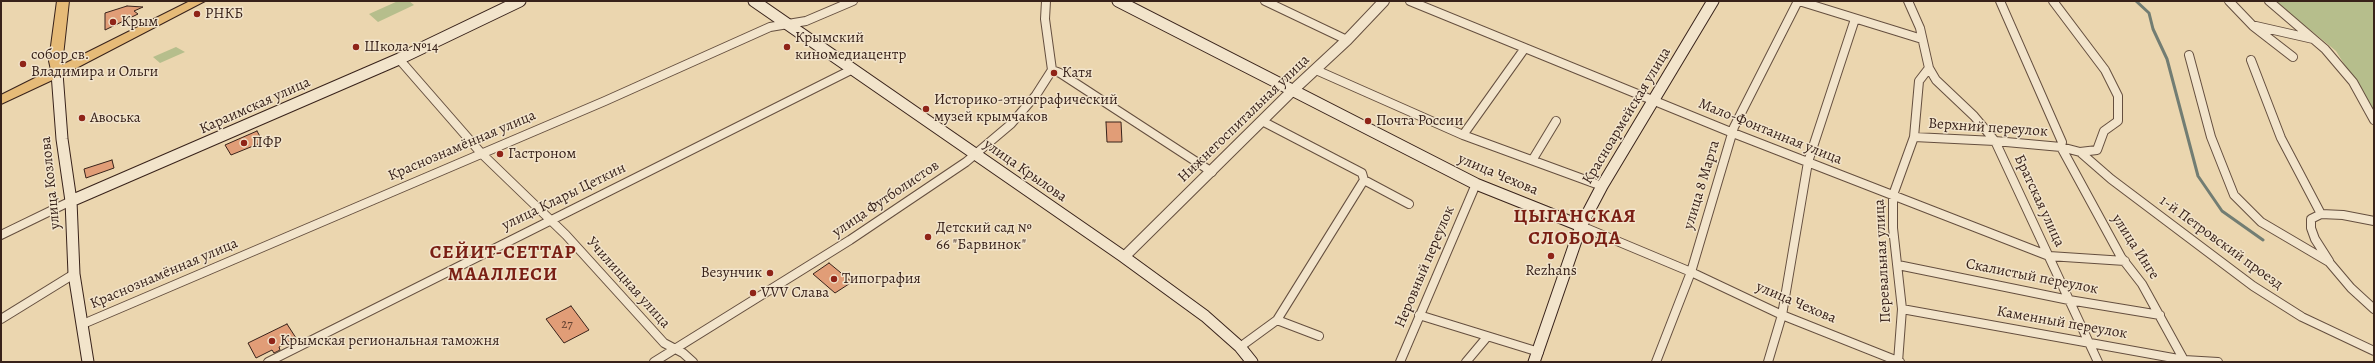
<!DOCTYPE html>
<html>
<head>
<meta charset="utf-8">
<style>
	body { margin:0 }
	#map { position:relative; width:2375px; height:363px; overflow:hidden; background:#ebd6af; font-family:Alegreya,serif }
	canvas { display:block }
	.frame { position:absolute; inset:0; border:2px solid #38221a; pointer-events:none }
</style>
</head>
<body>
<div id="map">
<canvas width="2375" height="363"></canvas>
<div class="frame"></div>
</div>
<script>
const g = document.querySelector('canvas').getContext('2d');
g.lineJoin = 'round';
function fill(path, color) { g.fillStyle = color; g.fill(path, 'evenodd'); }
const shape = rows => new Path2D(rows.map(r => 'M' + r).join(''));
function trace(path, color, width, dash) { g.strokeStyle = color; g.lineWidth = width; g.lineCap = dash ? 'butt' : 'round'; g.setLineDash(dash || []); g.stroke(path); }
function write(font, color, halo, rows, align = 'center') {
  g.font = font + ' Alegreya,serif'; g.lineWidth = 3; g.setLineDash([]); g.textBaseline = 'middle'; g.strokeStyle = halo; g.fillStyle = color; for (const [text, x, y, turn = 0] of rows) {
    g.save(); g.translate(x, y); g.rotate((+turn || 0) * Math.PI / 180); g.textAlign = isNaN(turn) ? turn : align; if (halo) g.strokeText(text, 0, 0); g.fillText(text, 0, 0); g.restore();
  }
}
const green = shape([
	[398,1,409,1,414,5,378,22,369,14],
	[2275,1,2374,1,2374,112,2336,51],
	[176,47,185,52,160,63,153,57]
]);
const stream = shape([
	[2136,1,2149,13,2153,29,2167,59,2198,176,2222,211,2263,240]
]);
const building = shape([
	[127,6,143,7,134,11,138,14,105,30,105,13,127,6],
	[1106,122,1121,122,1122,142,1107,142,1106,122],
	[257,131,263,142,231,155,225,145,257,131],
	[112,160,114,168,86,178,84,169,112,160],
	[829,263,852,282,835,293,813,274,829,263],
	[571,306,589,330,564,343,546,319,571,306],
	[287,324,296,338,279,347,280,350,274,353,272,350,256,358,248,343,287,324]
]);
const minor = shape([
	[1265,1,1347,40],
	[1410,1,1733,133,2049,256,2125,261],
	[1799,1,1922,39],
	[2000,1,2062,142,2061,147],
	[2053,1,2105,70,2118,96,2118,121,2104,131,2097,150,2080,152],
	[2229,1,2253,26,2293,57],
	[2269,1,2325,49,2353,82,2374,120],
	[2256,26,2313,39],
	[2189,55,2211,137,2234,195,2261,222,2329,262,2351,288,2374,309],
	[399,59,481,153,566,235,664,343,683,353,693,362],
	[2251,60,2281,138,2321,214],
	[1929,68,1936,80,1974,116,1995,141,2098,362],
	[1052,70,1060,73,1212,172],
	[1316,70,1463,135,1602,186],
	[1262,121,1362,173,1364,180,1409,204],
	[1463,135,1525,48],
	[1914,137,1995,141,2061,147,2080,152,2111,179,2253,286,2302,317,2374,351],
	[2061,147,2121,257,2142,284,2185,362],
	[1533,159,1556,121],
	[1581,226,1691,272,1782,315,1900,362],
	[1,235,71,201],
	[2329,261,2315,239,2311,228,2311,219,2321,214,2343,215,2374,221],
	[1898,265,2069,300,2160,315],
	[1902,309,2184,360,2218,362],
	[1419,315,1539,352],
	[1,319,74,274],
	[1277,320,1319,336],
	[83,324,605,101,770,27,806,21,853,1],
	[1240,347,1277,320,1364,180],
	[268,362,853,69],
	[654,362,850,240,966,162,1011,124,1036,95,1052,70,1045,19,1046,1],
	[1400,362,1476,184],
	[1466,362,1487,337],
	[1656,362,1691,272,1734,127,1798,1],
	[1768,362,1782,315,1808,162,1855,19],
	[1898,362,1902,309,1893,228,1893,195,1914,137,1919,81,1929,68,1920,28,1908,1]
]);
const tertiary = shape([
	[1124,257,1291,92,1347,40,1384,1]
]);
const secondary = shape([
	[754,1,1124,257,1205,316,1240,347,1252,362],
	[1118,1,1476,184,1581,226],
	[57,73,62,139,71,201,74,274,88,362],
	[71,201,399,59,520,1],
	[1534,362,1581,226,1602,186,1713,1]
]);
const primary = shape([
	[57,1,69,1,62,65,190,1,205,1,61,76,1,104,1,95,51,70,49,61,57,1]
]);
const markers = [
	[197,14,4,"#8f2418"],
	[113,22,4,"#8f2418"],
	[356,47,4,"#8f2418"],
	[787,47,4,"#8f2418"],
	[23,64,4,"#8f2418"],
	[1054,73,4,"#8f2418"],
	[926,109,4,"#8f2418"],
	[82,118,4,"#8f2418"],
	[1368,121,4,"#8f2418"],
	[244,143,4,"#8f2418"],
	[500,154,4,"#8f2418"],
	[928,237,4,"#8f2418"],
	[1551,256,4,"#8f2418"],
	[770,273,4,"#8f2418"],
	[834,279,4,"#8f2418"],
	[753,293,4,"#8f2418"],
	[272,341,4,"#8f2418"]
];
const numberNames = [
	["27",567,325]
];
const poiNames = [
	["РНКБ",205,14],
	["Крым",121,22],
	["Крымский",795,38],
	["киномедиацентр",795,55],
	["Школа №14",364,47],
	["собор св.",31,55],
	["Владимира и Ольги",31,72],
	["Катя",1062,73],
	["Историко-этнографический",934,100],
	["музей крымчаков",934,117],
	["Авоська",90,118],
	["Почта России",1376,121],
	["ПФР",252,143],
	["Гастроном",508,154],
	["Детский сад №",936,228],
	["66 \"Барвинок\"",936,245],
	["Rezhans",1551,271,"center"],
	["Везунчик",762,273,"right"],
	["Типография",842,279],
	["VVV Слава",761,293],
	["Крымская региональная таможня",280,341]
];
const streetNames = [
	["Караимская улица",255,106,-24],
	["Красноармейская улица",1627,116,-59],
	["Нижнегоспитальная улица",1244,119,-44],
	["Верхний переулок",1988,128,4],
	["Мало-Фонтанная улица",1770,132,22],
	["Краснознамённая улица",462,146,-23],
	["улица Крылова",1025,171,35],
	["улица Чехова",1498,175,23],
	["улица Козлова",51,183,-96],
	["улица 8 Марта",1702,185,-73],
	["улица Клары Цеткин",564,197,-26],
	["улица Футболистов",886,199,-34],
	["Братская улица",2039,201,65],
	["1-й Петровский проезд",2221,243,36],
	["улица Инге",2135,247,57],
	["Перевальная улица",1883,261,-93],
	["Неровный переулок",1425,267,-67],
	["Краснознамённая улица",164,274,-23],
	["Скалистый переулок",2032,277,11],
	["Училищная улица",628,283,48],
	["улица Чехова",1796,303,23],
	["Каменный переулок",2062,323,10]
];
const districtNames = [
	["ЦЫГАНСКАЯ",1575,217],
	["СЛОБОДА",1575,239],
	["СЕЙИТ-СЕТТАР",503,253],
	["МААЛЛЕСИ",503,275]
];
fill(green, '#b6be8c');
trace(stream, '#727d73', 3);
fill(building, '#e19d77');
trace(building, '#38221a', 1);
trace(minor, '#654f3f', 10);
trace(tertiary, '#654f3f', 12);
trace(secondary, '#38221a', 13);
trace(primary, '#38221a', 2);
trace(minor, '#f2e4cb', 8);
trace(tertiary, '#f2e4cb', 10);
trace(secondary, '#f2e4cb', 11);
fill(primary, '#e6bb78');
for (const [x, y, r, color] of markers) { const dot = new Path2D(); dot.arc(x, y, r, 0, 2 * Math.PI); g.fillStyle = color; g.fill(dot); trace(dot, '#f2e4cb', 1.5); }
write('13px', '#624131', null, numberNames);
write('15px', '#38221a', '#f2e4cb', poiNames, 'left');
write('15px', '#38221a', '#f2e4cb', streetNames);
g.letterSpacing = '1px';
write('bold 19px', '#7a1f14', '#f2e4cb', districtNames);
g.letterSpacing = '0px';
</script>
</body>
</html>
